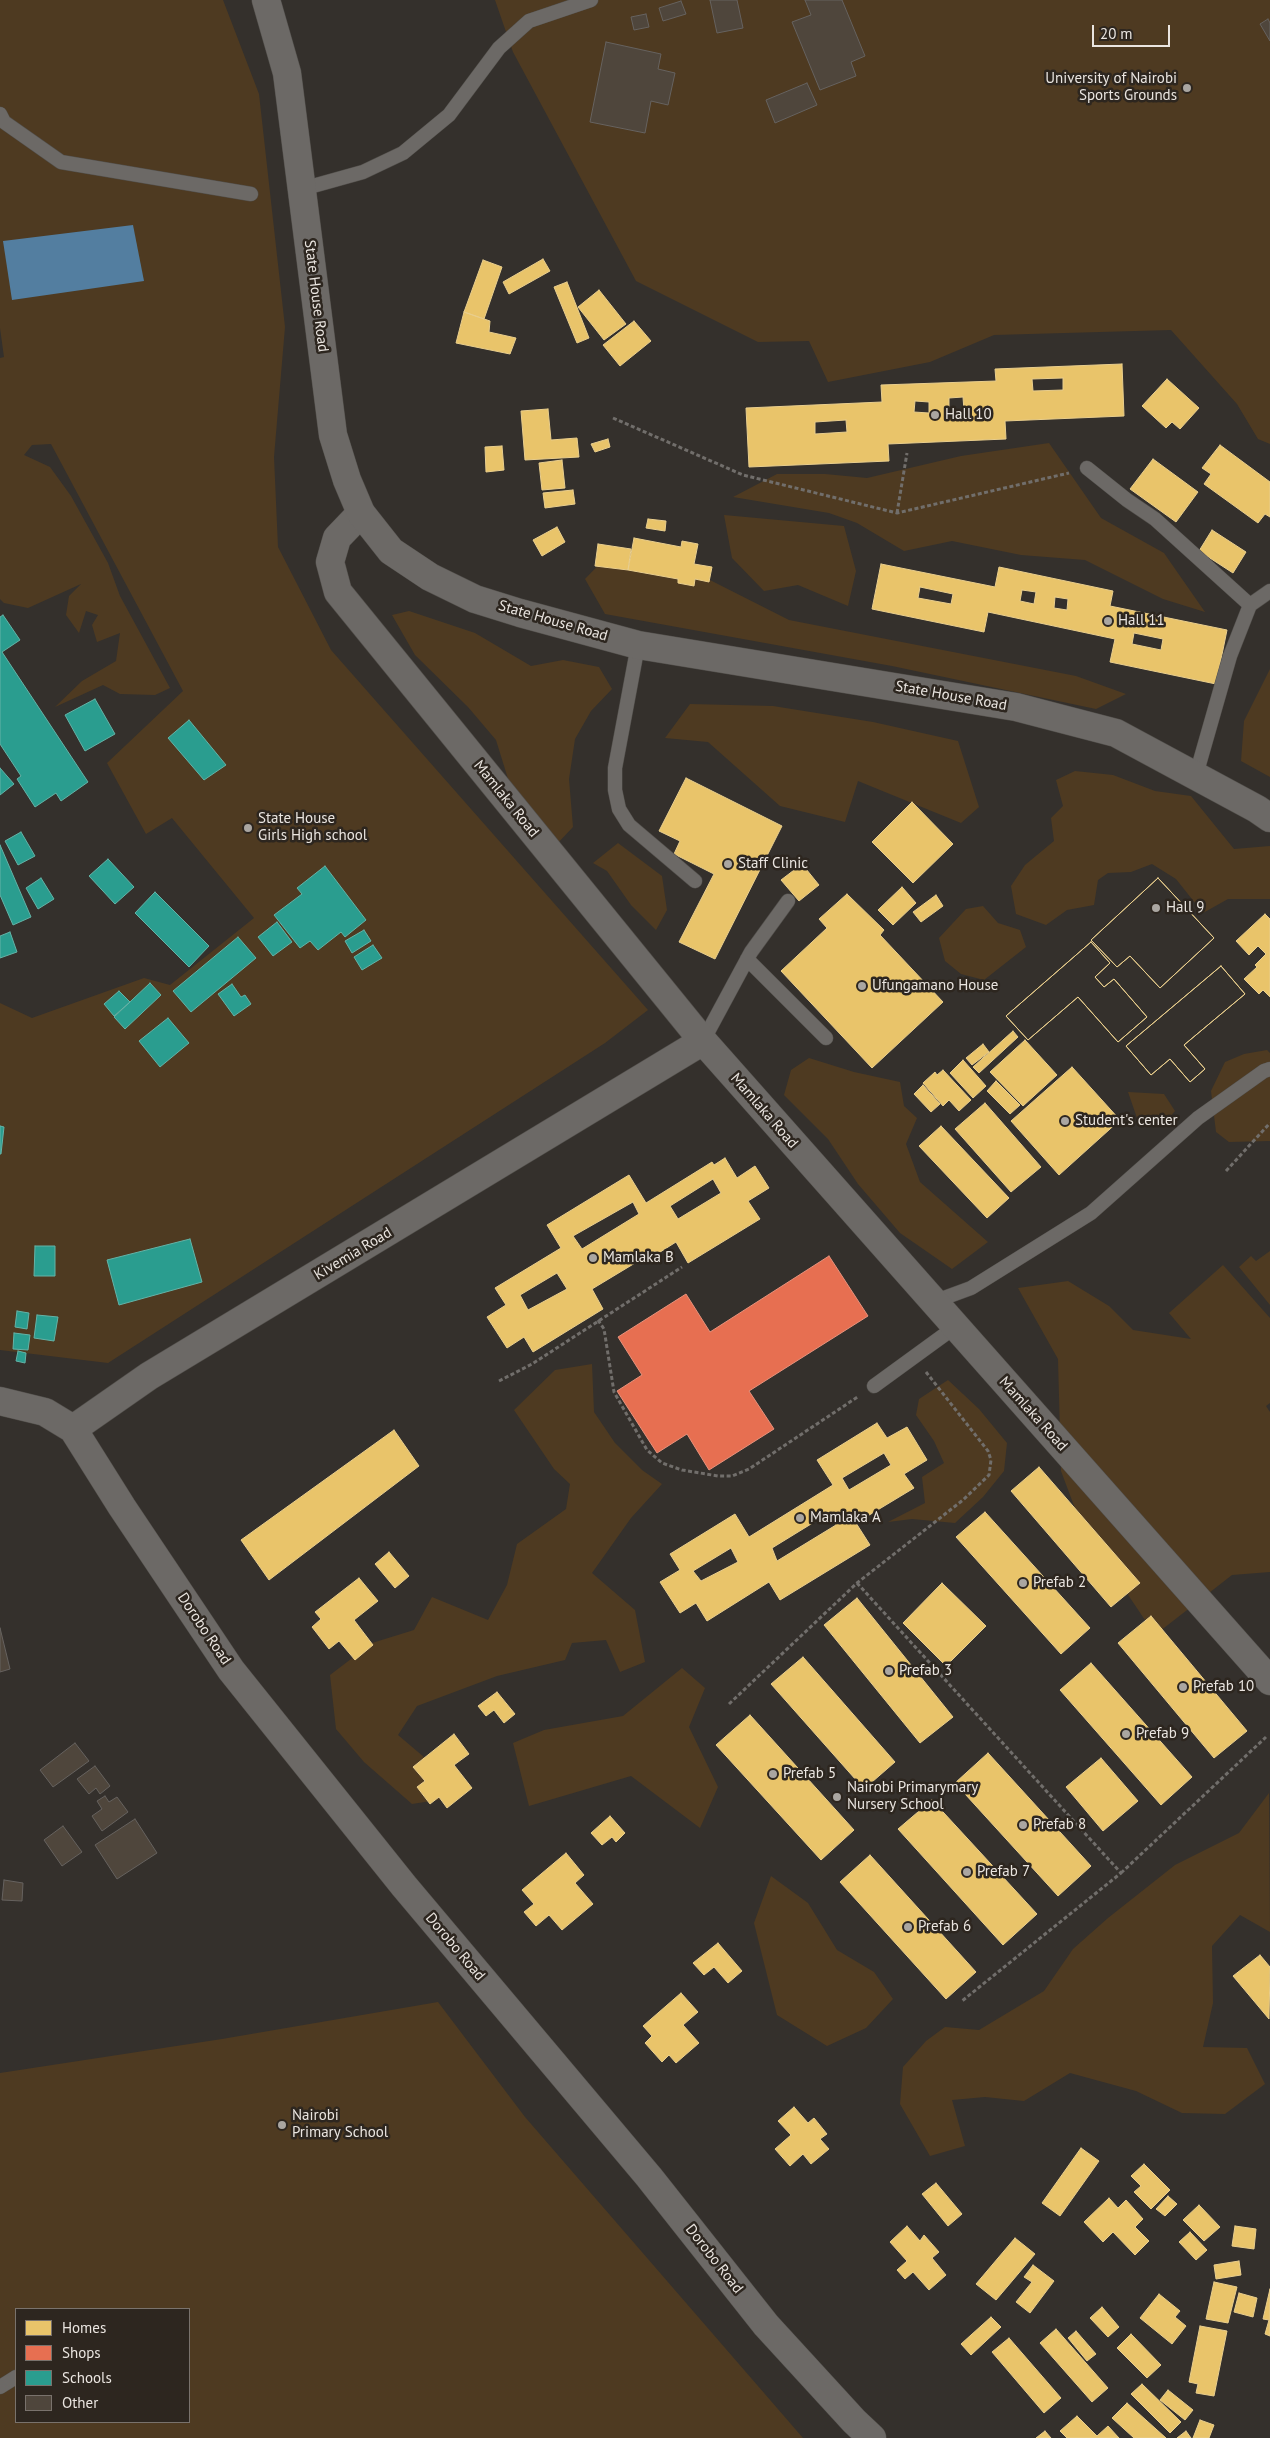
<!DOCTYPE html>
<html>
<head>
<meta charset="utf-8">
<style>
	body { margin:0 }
	#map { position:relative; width:1270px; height:2438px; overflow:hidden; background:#34302c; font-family:"PT Sans",sans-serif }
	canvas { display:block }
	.legend { position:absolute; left:15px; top:2308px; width:175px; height:115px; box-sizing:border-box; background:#2d261f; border:1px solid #79726c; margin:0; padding:6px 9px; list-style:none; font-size:15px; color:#eae5e0 }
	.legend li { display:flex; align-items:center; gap:10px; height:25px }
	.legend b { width:25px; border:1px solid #79726c }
	.scale { position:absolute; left:1092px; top:25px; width:78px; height:22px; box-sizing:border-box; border:2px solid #eae5e0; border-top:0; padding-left:6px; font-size:15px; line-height:18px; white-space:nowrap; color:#eae5e0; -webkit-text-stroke:4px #2d261f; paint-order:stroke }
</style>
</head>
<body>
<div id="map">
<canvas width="1270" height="2438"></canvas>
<ul class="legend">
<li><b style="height:14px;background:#e9c46a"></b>Homes</li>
<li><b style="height:14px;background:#e76f51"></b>Shops</li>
<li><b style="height:14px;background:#2a9d8f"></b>Schools</li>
<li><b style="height:14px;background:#4f463c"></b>Other</li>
</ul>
<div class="scale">20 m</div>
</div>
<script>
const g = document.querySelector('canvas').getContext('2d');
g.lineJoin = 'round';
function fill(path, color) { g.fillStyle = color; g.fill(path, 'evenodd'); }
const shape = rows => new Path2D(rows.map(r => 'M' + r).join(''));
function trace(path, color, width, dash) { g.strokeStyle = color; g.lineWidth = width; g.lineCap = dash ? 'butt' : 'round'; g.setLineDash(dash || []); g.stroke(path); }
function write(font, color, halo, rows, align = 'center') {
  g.font = font + ' "PT Sans",sans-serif'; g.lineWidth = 5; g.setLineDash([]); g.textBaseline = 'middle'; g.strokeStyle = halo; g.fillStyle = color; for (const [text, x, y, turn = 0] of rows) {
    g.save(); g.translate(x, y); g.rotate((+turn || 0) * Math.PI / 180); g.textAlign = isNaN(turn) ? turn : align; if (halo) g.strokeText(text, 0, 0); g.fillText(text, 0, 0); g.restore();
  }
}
const green = shape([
	[0,0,223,0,259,94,285,327,274,457,278,547,331,650,648,1010,605,1043,108,1363,0,1350,0,1003,32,1018,144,978,170,985,254,918,172,818,146,834,107,763,183,691,51,444,32,445,24,455,50,467,71,496,108,563,120,596,170,688,155,695,120,694,103,685,55,707,82,681,116,661,120,633,97,642,92,625,98,615,86,611,79,633,66,615,69,596,81,584,28,608,4,603,0,599,0,358,4,357,0,328],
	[495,0,1270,0,1270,444,1258,439,1237,404,1171,330,994,335,930,362,828,382,809,341,758,342,636,281,513,52],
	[1049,443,1101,518,1164,553,1205,612,1163,599,1085,560,1021,555,952,541,904,551,857,523,829,513,733,497,777,474,825,474,867,478,961,456],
	[724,515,844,526,856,571,848,606,798,585,764,591,732,558],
	[615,548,702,576,789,620,1076,676,1126,694,1096,709,892,666,605,614,585,579],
	[409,611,475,633,531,666,563,660,599,667,612,689,591,711,575,739,569,779,573,827,556,845,514,798,496,740,468,707,415,655,392,615],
	[1270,669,1270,777,1241,761,1244,721],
	[690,704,773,706,873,722,958,741,979,807,961,823,858,781,845,822,780,806,708,742,665,738],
	[1075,771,1113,775,1155,791,1191,796,1234,849,1270,846,1270,899,1228,899,1203,913,1176,879,1152,864,1131,872,1108,873,1098,880,1094,905,1067,910,1046,925,1016,914,1011,886,1025,865,1054,841,1051,818,1063,806,1056,780],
	[618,843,662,876,667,910,656,930,631,905,607,871,593,863],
	[983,906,998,923,1020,930,1026,947,984,980,961,974,945,961,939,938,966,909],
	[1267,1050,1270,1053,1270,1141,1229,1142,1216,1132,1211,1091,1225,1062,1244,1054],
	[809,1058,854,1072,900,1082,904,1106,917,1118,906,1144,920,1182,988,1242,952,1269,900,1233,858,1184,828,1139,784,1095,791,1070],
	[1128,1092,1164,1094,1175,1111,1161,1127,1137,1118],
	[1270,1251,1270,1305,1239,1267,1251,1256,1256,1261],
	[1223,1265,1270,1318,1270,1403,1266,1406,1270,1412,1270,1572,1232,1575,1155,1635,1104,1559,1076,1511,1061,1471,1058,1359,1018,1288,1068,1281,1109,1306,1133,1330,1191,1339,1169,1313],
	[592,1364,594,1412,615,1443,642,1470,662,1484,631,1518,592,1573,635,1610,645,1662,620,1672,606,1640,572,1643,565,1660,497,1676,417,1706,398,1735,431,1763,450,1798,412,1804,364,1762,336,1729,330,1675,372,1643,414,1630,432,1597,488,1620,507,1585,517,1544,566,1509,570,1484,554,1469,514,1410,555,1370],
	[948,1380,979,1409,1007,1443,1004,1471,983,1497,955,1523,912,1519,888,1522,925,1503,922,1477,944,1463,934,1441,916,1415,919,1399],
	[682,1668,705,1688,689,1727,718,1787,700,1828,631,1776,529,1806,513,1743,544,1730,623,1716],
	[1269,1793,1270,1932,1240,1915,1212,1946,1213,2003,1203,2047,1247,2048,1265,2084,1225,2114,1182,2113,1136,2091,1070,2073,1024,2101,985,2097,952,2100,965,2146,930,2156,900,2104,903,2067,926,2041,945,2027,979,2030,1044,1991,1073,1949,1108,1918,1175,1865,1239,1833],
	[771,1876,808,1903,837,1950,874,1972,893,1999,866,2028,827,2046,777,2015,754,1923],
	[438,2002,525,2117,803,2438,0,2438,0,2073,222,2039],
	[16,2309,189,2309,189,2422,16,2422]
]);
const water = shape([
	[133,225,144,281,12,300,3,241]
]);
const homes = shape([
	[543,259,550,271,509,294,503,282,543,259],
	[483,260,502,267,484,319,464,312,483,260],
	[567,282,589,338,577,343,554,287,567,282],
	[599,290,626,324,604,340,578,307,599,290],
	[464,312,490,321,489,332,516,338,510,354,456,343,464,312],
	[634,321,651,341,620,366,603,345,634,321],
	[1122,364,1124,416,1005,421,1006,439,888,444,889,461,749,467,746,408,882,402,881,385,996,381,995,369,1122,364],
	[1063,378,1063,390,1033,391,1032,379,1063,378],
	[963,397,964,411,949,412,949,398,963,397],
	[915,401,929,402,929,413,914,412,915,401],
	[846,420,847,432,815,434,815,422,846,420],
	[1167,379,1199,408,1180,429,1172,422,1166,428,1142,406,1167,379],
	[548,409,551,440,577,438,579,457,525,460,521,411,548,409],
	[608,439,610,447,595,452,591,444,608,439],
	[1220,445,1270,482,1270,517,1265,514,1258,523,1204,484,1211,474,1202,468,1220,445],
	[502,446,504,470,486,472,485,447,502,446],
	[1153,459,1198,492,1176,522,1130,489,1153,459],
	[562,460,565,488,542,490,539,463,562,460],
	[573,490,575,504,545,508,543,493,573,490],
	[648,519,666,521,665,531,646,528,648,519],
	[557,527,565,542,542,556,533,540,557,527],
	[1212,530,1246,552,1233,573,1199,551,1212,530],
	[634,538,681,547,682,541,698,544,694,564,712,567,709,582,695,579,694,586,678,583,678,579,628,570,634,538],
	[598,544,631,549,628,570,595,566,598,544],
	[881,564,995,587,999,567,1113,591,1110,606,1227,630,1216,684,1110,662,1115,639,988,612,984,632,872,609,881,564],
	[920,587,953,594,951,604,918,598,920,587],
	[1022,590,1036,592,1034,604,1020,601,1022,590],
	[1055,597,1068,599,1067,610,1054,608,1055,597],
	[1134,633,1163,639,1161,650,1132,644,1134,633],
	[686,778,782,826,715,959,679,942,714,874,674,854,680,841,659,831,686,778],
	[912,802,953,844,913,883,872,842,912,802],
	[802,864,819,885,799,901,781,880,802,864],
	[1158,878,1214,938,1160,988,1130,956,1117,967,1091,940,1158,878],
	[1158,878,1214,938,1160,988,1130,956,1117,967,1091,940,1158,878],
	[902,887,916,903,893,925,878,910,902,887],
	[847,894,884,930,880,935,943,1002,872,1068,781,971,827,928,819,919,847,894],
	[936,895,943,906,921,922,913,912,936,895],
	[1265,914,1270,919,1270,997,1263,990,1259,994,1244,979,1257,967,1255,965,1266,954,1258,946,1249,955,1236,941,1265,914],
	[1091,942,1110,963,1095,977,1104,987,1114,979,1147,1017,1118,1042,1078,997,1028,1040,1006,1016,1091,942],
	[1091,942,1110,963,1095,977,1104,987,1114,979,1147,1017,1118,1042,1078,997,1028,1040,1006,1016,1091,942],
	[1221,966,1245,994,1184,1045,1205,1069,1190,1082,1170,1059,1151,1075,1126,1046,1221,966],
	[1221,966,1245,994,1184,1045,1205,1069,1190,1082,1170,1059,1151,1075,1126,1046,1221,966],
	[1013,1031,1018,1037,979,1073,973,1067,1013,1031],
	[1025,1040,1057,1075,1023,1106,990,1072,1025,1040],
	[983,1044,989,1052,972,1065,966,1058,983,1044],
	[963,1060,986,1086,973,1098,950,1073,963,1060],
	[1072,1067,1120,1120,1059,1175,1011,1121,1072,1067],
	[943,1070,971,1100,959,1111,949,1100,943,1106,923,1083,935,1072,937,1075,943,1070],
	[996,1081,1020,1105,1010,1114,987,1091,996,1081],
	[923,1085,940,1104,931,1112,914,1094,923,1085],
	[985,1103,1041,1167,1011,1192,955,1129,985,1103],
	[941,1126,1009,1198,987,1218,919,1146,941,1126],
	[725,1158,737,1178,755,1166,769,1188,748,1201,760,1219,688,1263,676,1242,657,1254,655,1251,592,1289,603,1309,533,1352,524,1337,507,1348,487,1317,506,1305,495,1288,561,1248,547,1225,629,1175,646,1203,712,1162,714,1165,725,1158],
	[713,1179,721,1193,678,1219,670,1206,713,1179],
	[633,1202,639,1214,582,1249,573,1236,633,1202],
	[557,1273,567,1289,528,1310,520,1295,557,1273],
	[877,1423,887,1438,907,1427,927,1460,904,1474,914,1488,856,1523,870,1545,780,1600,769,1582,707,1621,696,1603,680,1613,660,1582,680,1570,670,1554,735,1514,749,1537,833,1485,817,1460,877,1423],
	[884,1453,891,1465,849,1490,842,1478,884,1453],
	[829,1513,836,1525,777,1561,772,1548,829,1513],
	[731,1548,738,1562,701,1581,693,1571,731,1548],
	[394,1430,419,1466,269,1580,241,1540,394,1430],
	[1039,1467,1140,1583,1111,1607,1011,1491,1039,1467],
	[985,1512,1090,1628,1061,1654,956,1537,985,1512],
	[389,1552,409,1576,395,1588,375,1564,389,1552],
	[359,1578,378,1601,354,1620,373,1645,355,1660,339,1641,329,1649,312,1627,321,1619,315,1612,359,1578],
	[942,1583,986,1626,946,1666,903,1623,942,1583],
	[857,1598,953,1717,920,1743,824,1625,857,1598],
	[1151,1616,1247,1731,1214,1758,1118,1643,1151,1616],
	[803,1657,895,1762,864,1789,771,1684,803,1657],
	[1091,1663,1192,1777,1161,1805,1060,1690,1091,1663],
	[497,1692,515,1714,504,1723,494,1710,486,1716,478,1706,497,1692],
	[750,1715,854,1830,821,1860,716,1745,750,1715],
	[454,1734,469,1754,454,1765,472,1788,447,1808,439,1797,430,1804,417,1787,425,1781,413,1767,454,1734],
	[988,1753,1091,1866,1058,1896,955,1783,988,1753],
	[1101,1758,1138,1801,1103,1831,1066,1787,1101,1758],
	[932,1800,1037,1914,1003,1945,898,1829,932,1800],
	[610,1816,625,1833,616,1842,612,1837,602,1845,591,1833,610,1816],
	[566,1853,584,1875,575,1883,593,1904,562,1930,549,1915,536,1926,524,1912,534,1904,522,1890,566,1853],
	[870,1855,976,1972,946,1999,840,1882,870,1855],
	[718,1943,742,1971,728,1983,714,1967,704,1975,693,1963,718,1943],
	[1260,1955,1270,1967,1269,2019,1233,1976,1260,1955],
	[681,1993,698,2012,683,2025,699,2043,676,2063,669,2055,662,2062,645,2043,652,2036,643,2026,681,1993],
	[794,2107,808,2123,814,2118,827,2134,820,2139,829,2149,811,2164,803,2154,790,2166,775,2149,791,2135,778,2121,794,2107],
	[1081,2148,1099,2161,1060,2216,1042,2203,1081,2148],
	[1144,2164,1170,2190,1151,2209,1134,2192,1141,2186,1131,2176,1144,2164],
	[936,2183,962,2214,948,2226,922,2194,936,2183],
	[1168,2196,1177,2204,1165,2216,1156,2209,1168,2196],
	[1109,2198,1118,2208,1126,2200,1143,2219,1135,2227,1149,2241,1135,2255,1113,2232,1103,2242,1084,2222,1109,2198],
	[1199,2205,1220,2227,1204,2241,1183,2220,1199,2205],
	[907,2226,920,2241,924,2235,939,2252,932,2258,946,2275,929,2290,913,2272,905,2279,897,2270,907,2261,890,2242,907,2226],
	[1235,2226,1256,2229,1254,2249,1232,2246,1235,2226],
	[1190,2232,1207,2250,1196,2260,1179,2242,1190,2232],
	[1015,2238,1035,2254,996,2300,976,2284,1015,2238],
	[1239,2261,1241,2275,1216,2279,1214,2265,1239,2261],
	[1033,2265,1054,2281,1030,2313,1016,2302,1032,2282,1024,2277,1033,2265],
	[1214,2282,1237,2287,1228,2323,1206,2319,1214,2282],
	[1270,2289,1270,2336,1265,2334,1269,2320,1263,2319,1270,2289],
	[1239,2293,1257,2298,1253,2317,1234,2312,1239,2293],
	[1159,2294,1180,2311,1175,2317,1186,2326,1172,2344,1140,2318,1159,2294],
	[1102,2307,1119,2327,1108,2337,1090,2318,1102,2307],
	[991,2317,1001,2327,971,2355,961,2344,991,2317],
	[1200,2326,1227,2331,1214,2396,1196,2393,1198,2384,1189,2382,1200,2326],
	[1056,2329,1108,2388,1092,2402,1040,2343,1056,2329],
	[1076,2331,1096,2354,1087,2361,1068,2338,1076,2331],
	[1131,2334,1161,2365,1147,2378,1117,2348,1131,2334],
	[1009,2338,1061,2398,1044,2413,992,2352,1009,2338],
	[1142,2384,1181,2422,1170,2433,1131,2394,1142,2384],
	[1168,2390,1193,2410,1185,2420,1160,2400,1168,2390],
	[1127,2403,1166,2438,1134,2438,1112,2418,1127,2403],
	[1077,2416,1097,2436,1108,2426,1119,2438,1067,2438,1060,2431,1077,2416],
	[1200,2420,1214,2425,1209,2438,1193,2438,1200,2420],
	[1045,2431,1051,2438,1036,2438,1045,2431],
	[1186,2431,1191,2438,1177,2438,1186,2431]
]);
const shops = shape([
	[829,1256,868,1316,749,1391,774,1429,709,1470,687,1434,657,1453,617,1391,642,1375,618,1337,686,1294,710,1332,829,1256]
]);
const schools = shape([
	[3,615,20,640,2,652,88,782,61,801,56,793,35,807,17,779,21,776,0,744,0,617,3,615],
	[95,699,115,734,85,751,65,715,95,699],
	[189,720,226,765,204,780,168,738,189,720],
	[0,768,14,784,0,795,0,768],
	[21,832,35,856,18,865,5,841,21,832],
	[0,845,31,917,13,925,0,895,0,845],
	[108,859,134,887,115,904,89,876,108,859],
	[325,866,366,920,345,937,341,932,318,950,310,941,300,948,274,915,302,894,297,888,325,866],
	[41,878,54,899,38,909,26,888,41,878],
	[155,892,209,946,189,967,135,913,155,892],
	[277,922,292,942,273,956,258,937,277,922],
	[364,930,371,941,352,953,345,941,364,930],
	[10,932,17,952,0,958,0,936,10,932],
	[238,937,256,958,191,1012,173,991,238,937],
	[373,945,382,958,362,970,354,957,373,945],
	[150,983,161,995,125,1029,114,1017,150,983],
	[232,984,241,997,245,995,251,1004,234,1016,218,994,232,984],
	[119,991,130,1002,114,1016,104,1004,119,991],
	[168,1018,189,1043,160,1067,139,1041,168,1018],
	[0,1126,4,1127,1,1154,0,1154,0,1126],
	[190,1239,202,1282,119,1305,107,1260,190,1239],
	[35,1246,55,1246,55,1276,34,1276,35,1246],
	[17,1311,29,1313,27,1329,15,1327,17,1311],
	[37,1315,58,1317,54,1341,34,1338,37,1315],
	[14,1333,30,1335,28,1350,13,1349,14,1333],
	[18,1351,26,1353,25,1363,16,1361,18,1351]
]);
const building = shape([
	[710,0,737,0,743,28,717,33,710,0],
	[805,0,842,0,865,56,851,62,856,76,820,90,792,22,811,15,805,0],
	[681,1,686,14,663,21,659,8,681,1],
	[646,14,649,27,634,30,631,17,646,14],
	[1268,19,1270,23,1270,41,1260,24,1268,19],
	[606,42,661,54,658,69,675,73,668,105,651,101,645,133,590,122,606,42],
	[807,83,817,105,775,123,766,100,807,83],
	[0,1628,10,1669,0,1672,0,1628],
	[75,1743,89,1761,53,1787,40,1770,75,1743],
	[95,1766,110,1786,100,1794,96,1788,89,1794,77,1779,95,1766],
	[105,1796,109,1802,117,1797,128,1812,102,1831,92,1816,102,1809,97,1801,105,1796],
	[135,1819,157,1853,117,1879,95,1845,135,1819],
	[63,1826,82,1852,62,1866,44,1840,63,1826],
	[4,1880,23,1883,22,1901,2,1900,4,1880]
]);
const path = shape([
	[613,418,743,475,897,513,1069,473],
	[897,513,907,453],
	[1226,1171,1270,1123],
	[598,1320,604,1329,614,1392,647,1450,662,1463,682,1470,718,1476,732,1476,749,1469,859,1396],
	[499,1381,532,1364,682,1267],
	[857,1583,1121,1873,962,2001],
	[729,1704,857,1583,963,1500,989,1475,991,1460,988,1451,926,1372],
	[1121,1873,1266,1737]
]);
const service = shape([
	[0,114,4,122,61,162,251,194],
	[302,189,363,172,403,153,449,115,499,48,529,21,591,0],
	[1087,468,1127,500,1155,519,1250,605],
	[638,645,615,768,615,790,619,809,629,825,695,881],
	[1196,775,1230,656,1250,605,1270,591],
	[747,959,826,1038],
	[703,1041,751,952,788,901],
	[933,1302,971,1288,1091,1213,1198,1118,1264,1071,1270,1069],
	[874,1386,955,1327],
	[0,2387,16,2377]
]);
const minor = shape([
	[361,513,337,538,330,562,338,592,703,1041,1270,1681],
	[0,1401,45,1412,73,1429,122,1507,231,1670,404,1886,649,2177,766,2325,854,2421,872,2438],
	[73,1429,149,1376,703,1041]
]);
const tertiary = shape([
	[266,0,287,73,333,435,347,480,361,513,391,551,430,577,475,599,520,613,638,645,1016,707,1116,733,1257,809,1270,818]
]);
const markers = [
	[1187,88,5,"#aaa6a1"],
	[935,415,5,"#aaa6a1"],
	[1108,621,5,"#aaa6a1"],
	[248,828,5,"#aaa6a1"],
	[728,864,5,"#aaa6a1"],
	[1156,908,5,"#aaa6a1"],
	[862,986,5,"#aaa6a1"],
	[1065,1121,5,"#aaa6a1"],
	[593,1258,5,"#aaa6a1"],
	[800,1518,5,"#aaa6a1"],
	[1023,1583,5,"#aaa6a1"],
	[889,1671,5,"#aaa6a1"],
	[1183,1687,5,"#aaa6a1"],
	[1126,1734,5,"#aaa6a1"],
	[773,1774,5,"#aaa6a1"],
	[837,1797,5,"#aaa6a1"],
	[1023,1825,5,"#aaa6a1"],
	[967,1872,5,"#aaa6a1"],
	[908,1927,5,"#aaa6a1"],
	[282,2125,5,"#aaa6a1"]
];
const poiNames = [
	["University of Nairobi",1177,79,"right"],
	["Sports Grounds",1177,96,"right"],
	["Hall 10",945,415],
	["Hall 11",1118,621],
	["State House",258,819],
	["Girls High school",258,836],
	["Staff Clinic",738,864],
	["Hall 9",1166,908],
	["Ufungamano House",872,986],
	["Student's center",1075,1121],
	["Mamlaka B",603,1258],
	["Mamlaka A",810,1518],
	["Prefab 2",1033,1583],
	["Prefab 3",899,1671],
	["Prefab 10",1193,1687],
	["Prefab 9",1136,1734],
	["Prefab 5",783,1774],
	["Nairobi Primarymary",847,1788],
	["Nursery School",847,1805],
	["Prefab 8",1033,1825],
	["Prefab 7",977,1872],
	["Prefab 6",918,1927],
	["Nairobi",292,2116],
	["Primary School",292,2133]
];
const streetNames = [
	["State House Road",316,296,83],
	["State House Road",553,621,16],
	["State House Road",951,696,10],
	["Mamlaka Road",506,799,51],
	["Mamlaka Road",764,1111,49],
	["Kivemia Road",353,1254,-31],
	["Mamlaka Road",1033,1414,48],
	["Dorobo Road",204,1629,56],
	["Dorobo Road",455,1947,50],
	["Dorobo Road",714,2259,52]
];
fill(green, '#4e3a21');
fill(water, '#537ea0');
fill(homes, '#e9c46a');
trace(homes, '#e9ce8d', 1);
fill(shops, '#e76f51');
trace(shops, '#e8927c', 1);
fill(schools, '#2a9d8f');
trace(schools, '#64b3a7', 1);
fill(building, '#4f463c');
trace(building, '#66625f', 1);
trace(service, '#514e4a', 15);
trace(minor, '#514e4a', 29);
trace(tertiary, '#514e4a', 29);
trace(path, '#716e6b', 3, [4, 2.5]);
trace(service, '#6c6966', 14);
trace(minor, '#6c6966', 28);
trace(tertiary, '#6c6966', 28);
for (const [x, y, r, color] of markers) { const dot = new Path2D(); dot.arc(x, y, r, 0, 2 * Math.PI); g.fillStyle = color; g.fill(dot); trace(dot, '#2d261f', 2); }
write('15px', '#eae5e0', '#2d261f', poiNames, 'left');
write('15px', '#eae5e0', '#2d261f', streetNames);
</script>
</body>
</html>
